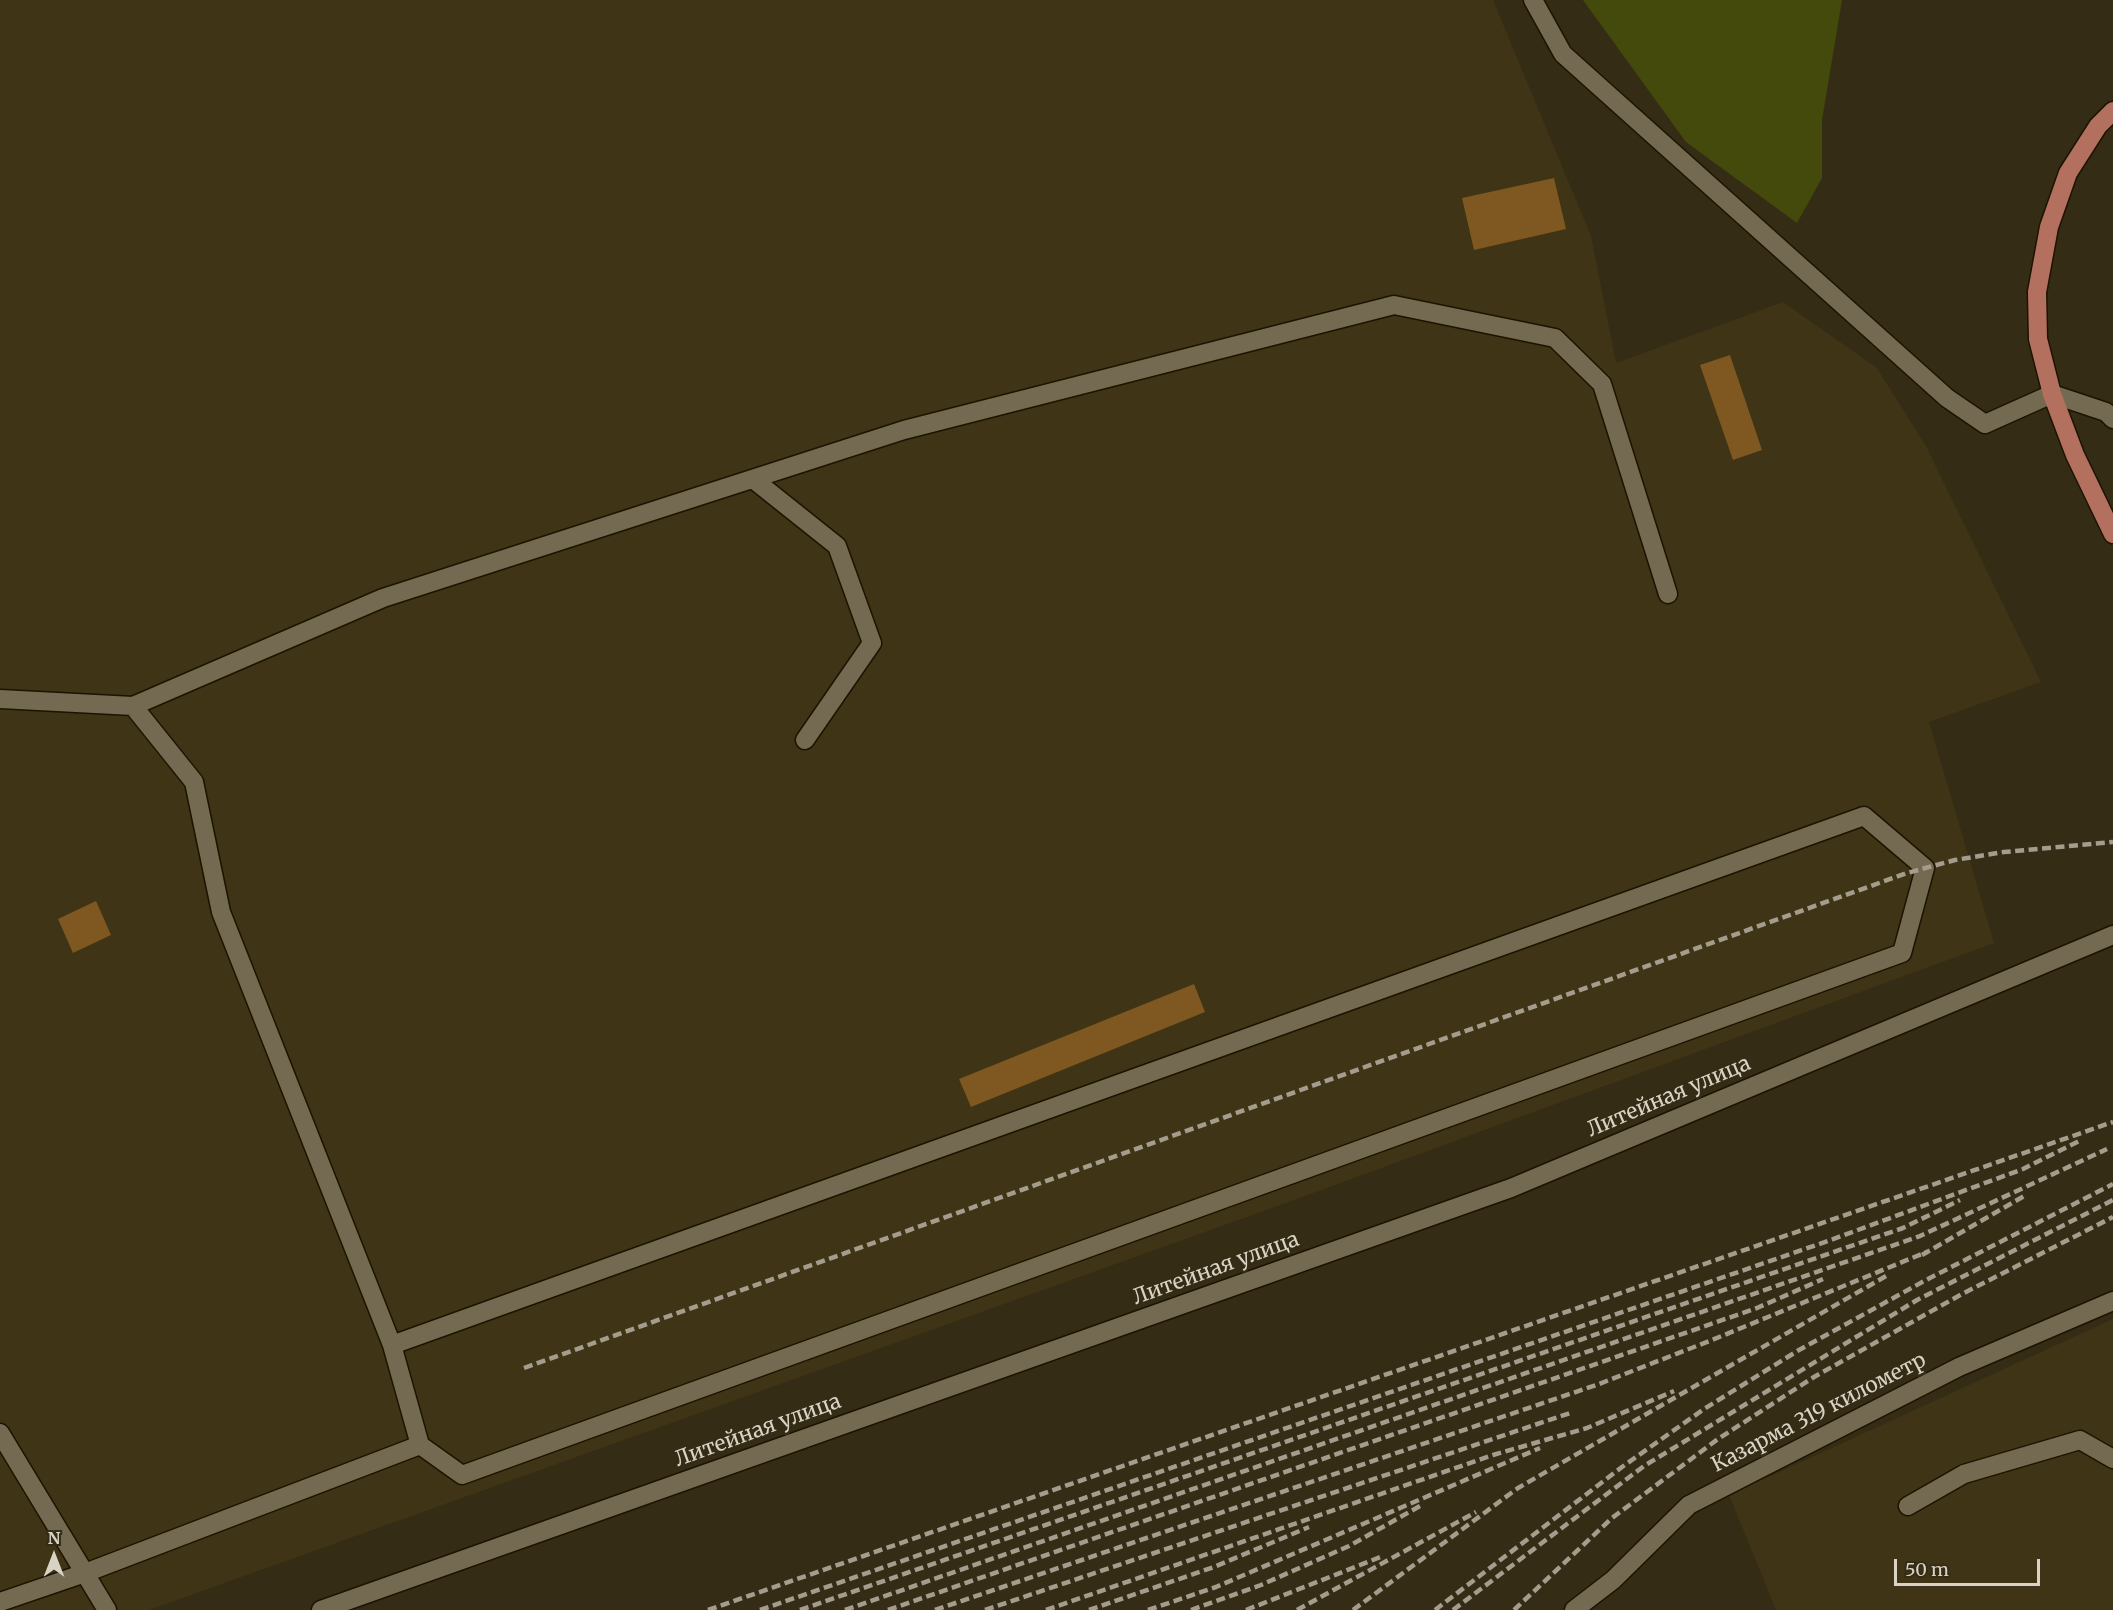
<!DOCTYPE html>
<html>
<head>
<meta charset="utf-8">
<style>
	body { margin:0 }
	#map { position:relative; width:2113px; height:1610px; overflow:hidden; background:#352c15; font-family:Merriweather,serif }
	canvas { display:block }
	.north { position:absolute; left:24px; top:1526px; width:60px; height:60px; -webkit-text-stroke:4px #352c15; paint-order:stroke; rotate:0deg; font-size:16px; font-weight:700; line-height:24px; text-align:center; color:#d9d3c6 }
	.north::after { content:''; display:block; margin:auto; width:21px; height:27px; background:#d9d3c6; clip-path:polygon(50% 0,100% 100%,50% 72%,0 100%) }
	.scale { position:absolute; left:1894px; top:1559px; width:146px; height:27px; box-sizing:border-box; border:3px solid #d9d3c6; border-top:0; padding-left:8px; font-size:18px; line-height:21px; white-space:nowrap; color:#d9d3c6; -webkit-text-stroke:4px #352c15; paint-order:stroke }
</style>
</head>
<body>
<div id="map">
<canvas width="2113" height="1610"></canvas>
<div class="north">N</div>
<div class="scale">50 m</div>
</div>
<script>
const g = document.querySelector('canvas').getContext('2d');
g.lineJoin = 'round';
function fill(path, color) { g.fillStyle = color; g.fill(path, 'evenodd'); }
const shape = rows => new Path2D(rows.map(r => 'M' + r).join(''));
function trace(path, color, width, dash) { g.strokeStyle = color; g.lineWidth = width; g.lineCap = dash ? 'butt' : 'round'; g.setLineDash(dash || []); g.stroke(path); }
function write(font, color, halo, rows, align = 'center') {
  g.font = font + ' Merriweather,serif'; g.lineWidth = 5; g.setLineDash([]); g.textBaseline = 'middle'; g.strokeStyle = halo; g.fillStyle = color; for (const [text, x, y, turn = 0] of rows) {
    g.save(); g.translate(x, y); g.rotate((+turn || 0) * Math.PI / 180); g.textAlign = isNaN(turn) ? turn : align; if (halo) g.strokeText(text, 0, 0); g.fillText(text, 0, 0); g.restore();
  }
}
const built = shape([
	[0,0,1493,0,1591,236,1616,363,1783,302,1877,368,1926,446,2041,682,1929,722,1994,943,1286,1203,149,1610,0,1610],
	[2113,1319,2113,1610,1776,1610,1729,1495]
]);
const green = shape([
	[1583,0,1842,0,1822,120,1822,178,1797,223,1686,142]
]);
const building = shape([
	[1554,178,1566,229,1474,250,1462,198],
	[1730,355,1762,450,1733,460,1700,365],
	[96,901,111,935,73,953,58,919],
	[1194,984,1205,1012,971,1107,959,1079]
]);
const minor = shape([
	[1533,0,1563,54,1947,398,1985,424,2052,394,2106,412,2113,419],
	[753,479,837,546,872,643,805,740],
	[0,699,133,706,383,598,904,430,1394,305,1555,338,1602,384,1668,594],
	[133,706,194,782,221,912,392,1345,420,1445,462,1475,1902,953,1925,868,1864,816,392,1345],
	[0,1433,107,1610],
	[1908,1506,1964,1474,2080,1440,2113,1459],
	[0,1602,85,1573,420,1445],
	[321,1610,1511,1188,2113,935],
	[1574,1610,1613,1580,1689,1505,1959,1367,2113,1301]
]);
const major = shape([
	[2113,111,2098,126,2068,173,2049,227,2037,292,2038,339,2052,394,2075,455,2113,534]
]);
const rail = shape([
	[1922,1255,2026,1195],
	[524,1368,1907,873,1955,860,2004,852,2113,842],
	[708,1610,2113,1122],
	[760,1610,1828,1241,2023,1169,2081,1140],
	[800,1610,1903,1228,1960,1200],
	[845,1610,1920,1236,2107,1149],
	[888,1610,1757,1308,1823,1279],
	[935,1610,1599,1384,1712,1340,1929,1251],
	[985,1610,1573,1412],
	[1046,1610,1493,1455,1587,1428,1674,1391],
	[1089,1610,1214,1567,1309,1527],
	[1148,1610,1216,1587,1540,1448],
	[1191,1610,1261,1585,1349,1546,1420,1506],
	[1246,1610,1383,1556],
	[1297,1610,1476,1512],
	[1353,1610,1518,1488,1886,1276],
	[1435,1610,1622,1467,1704,1409,1799,1350,1926,1280,2113,1184],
	[1453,1610,1644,1466,1917,1300,2113,1200],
	[1514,1610,1612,1518,1718,1439,1814,1377,1962,1294,2113,1217]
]);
const streetNames = [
	["Литейная улица",1669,1097,-23],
	["Литейная улица",1216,1269,-20],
	["Казарма 319 километр",1819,1413,-27],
	["Литейная улица",758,1431,-20]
];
fill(built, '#3f3415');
fill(green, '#444a0c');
fill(building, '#7f5720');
trace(minor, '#1c1401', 21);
trace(major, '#1c1401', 21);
trace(minor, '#736a51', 18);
trace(major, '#b3705e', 18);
trace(rail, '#a49d8d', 4.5, [9, 4.5]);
write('21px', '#d9d3c6', '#352c15', streetNames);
</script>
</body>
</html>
